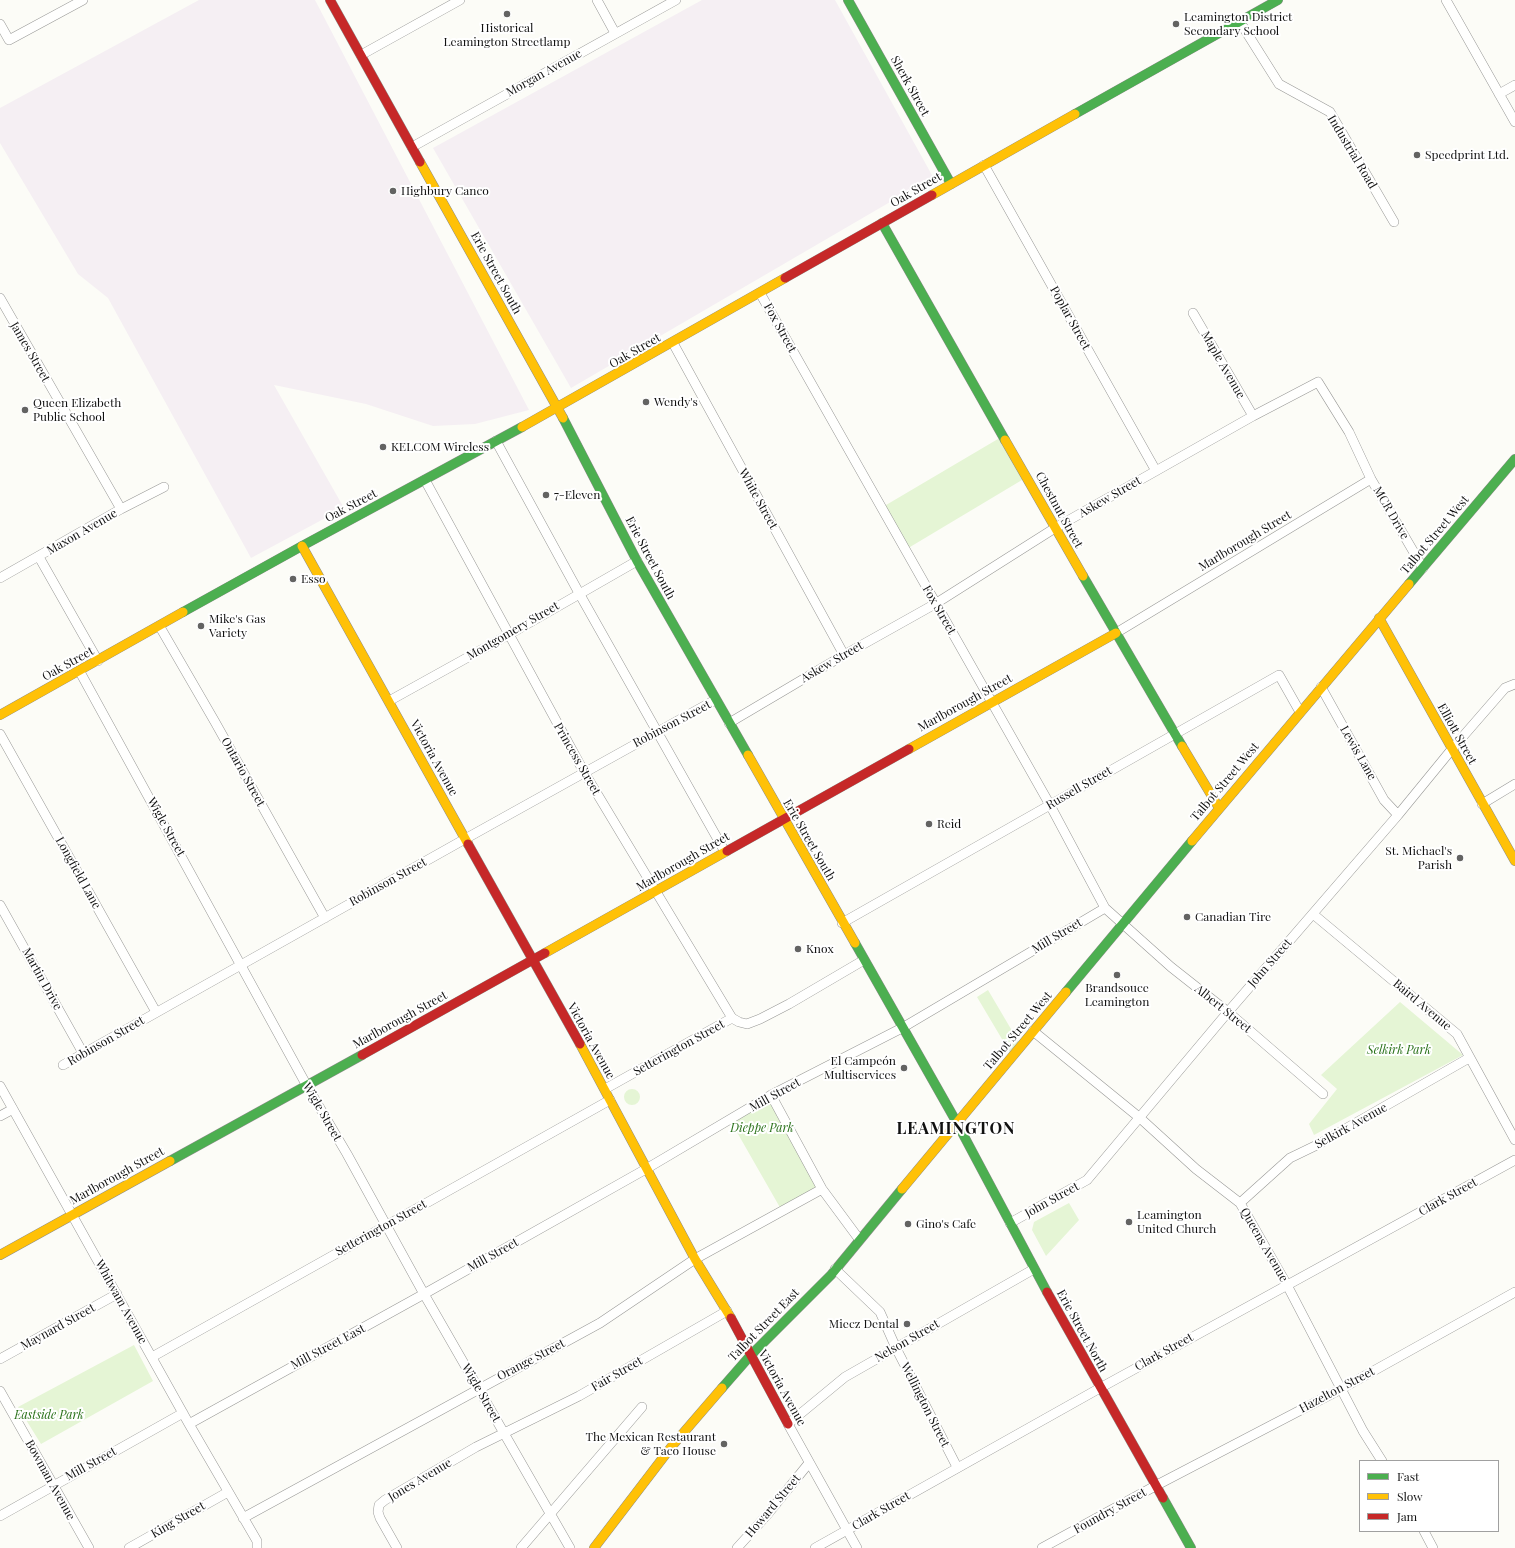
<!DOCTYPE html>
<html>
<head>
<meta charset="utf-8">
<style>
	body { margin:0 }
	#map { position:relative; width:1515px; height:1548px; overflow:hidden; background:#fcfcf7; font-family:"Playfair Display",serif }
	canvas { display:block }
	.legend { position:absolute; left:1359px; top:1460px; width:140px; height:72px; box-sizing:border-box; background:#fff; border:1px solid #a0a0a0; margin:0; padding:5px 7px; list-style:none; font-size:12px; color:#111 }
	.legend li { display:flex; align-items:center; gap:8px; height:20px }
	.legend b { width:20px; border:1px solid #a0a0a0 }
</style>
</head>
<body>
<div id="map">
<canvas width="1515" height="1548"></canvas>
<ul class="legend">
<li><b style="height:5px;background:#4caf50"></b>Fast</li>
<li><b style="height:5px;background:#ffc107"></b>Slow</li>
<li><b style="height:5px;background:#c62828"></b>Jam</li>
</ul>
</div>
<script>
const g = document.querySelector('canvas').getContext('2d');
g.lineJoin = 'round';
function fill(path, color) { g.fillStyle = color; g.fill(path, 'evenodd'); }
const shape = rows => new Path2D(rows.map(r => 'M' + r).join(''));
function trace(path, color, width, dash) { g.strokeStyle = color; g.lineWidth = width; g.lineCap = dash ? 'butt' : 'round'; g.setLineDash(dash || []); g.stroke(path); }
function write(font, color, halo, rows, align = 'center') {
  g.font = font + ' "Playfair Display",serif'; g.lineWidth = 4; g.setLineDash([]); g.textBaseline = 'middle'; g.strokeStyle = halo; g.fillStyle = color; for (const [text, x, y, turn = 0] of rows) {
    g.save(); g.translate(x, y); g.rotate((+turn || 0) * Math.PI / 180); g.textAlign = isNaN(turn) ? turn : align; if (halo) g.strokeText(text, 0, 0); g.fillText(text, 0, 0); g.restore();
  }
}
const industrial = shape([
	[199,0,315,0,529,410,475,424,433,426,366,404,274,385,344,508,251,558,108,298,78,274,0,143,0,108],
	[702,0,835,0,933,177,571,388,433,148]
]);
const green = shape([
	[1003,436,1027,477,905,550,881,508],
	[988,990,1021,1046,1012,1056,977,997],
	[1400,1002,1463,1055,1314,1135,1309,1124,1337,1089,1321,1075],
	'624 1097a8 8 0 1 1 16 0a8 8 0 1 1-16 0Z',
	[771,1095,822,1189,782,1211,730,1120],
	[1069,1203,1079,1220,1046,1256,1032,1230,1034,1222],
	[134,1345,153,1381,41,1444,18,1407]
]);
const street = shape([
	[597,0,615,33],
	[1446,0,1515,122],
	[1240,22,1279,84,1330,112,1394,222],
	[0,24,9,40,83,0],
	[361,55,460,0],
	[1499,94,1515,85],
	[412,147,676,0],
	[984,165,1156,471],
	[760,293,1050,805,1105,908,1171,967,1228,1012,1323,1094],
	[0,298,121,509],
	[1193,313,1253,416],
	[673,343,844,655],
	[496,441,579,593,725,852],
	[425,480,584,772,732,1018,739,1022,747,1024,760,1019,789,1004,864,960],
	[39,557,98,661],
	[0,578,121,509,164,487],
	[160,627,215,722,325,918],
	[1116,633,1371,479],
	[80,672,307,1086,347,1154,424,1294,570,1548],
	[1321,687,1384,800,1398,815],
	[389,701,508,635,637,561],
	[729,723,844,655,935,604,1055,528,1253,416,1318,382,1349,432,1371,479,1423,568],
	[0,734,156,1012],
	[1482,804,1515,784],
	[0,905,83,1053],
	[1313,914,1457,1034,1515,1140],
	[842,923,1279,675,1300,712],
	[1033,1031,1140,1118,1196,1169,1240,1203,1287,1285,1363,1431,1382,1461],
	[63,1065,465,839,715,700],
	[0,1086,189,1424,257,1541,257,1548],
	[605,1089,732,1018],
	[771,1095,822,1189,859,1239],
	[0,1116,13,1109],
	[1240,1203,1290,1158,1319,1144,1469,1058],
	[1010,1223,1087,1180,1228,1012,1398,815,1452,749,1505,688,1515,684],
	[835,1269,880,1312,896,1348,957,1467],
	[152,1357,610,1100],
	[0,1359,117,1294],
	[0,1391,89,1548],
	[189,1424,424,1294,646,1169,771,1095,902,1028,1105,908],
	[0,1516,183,1413],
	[243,1518,600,1323,695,1259,822,1189],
	[1424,1531,1433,1548],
	[129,1548,228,1492],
	[397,1548,380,1518,378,1512,379,1505,385,1500,476,1447,579,1396,727,1311],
	[521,1548,642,1407],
	[737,1548,766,1516,809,1463],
	[815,1548,1100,1388,1515,1160],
	[857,1548,788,1424,845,1377,1034,1269],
	[1042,1548,1157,1485,1341,1389,1515,1292]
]);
const fast = shape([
	[848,0,951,184],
	[1075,114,1278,0],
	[882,223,1005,440],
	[563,418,637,561,748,755],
	[1083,576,1182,746],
	[1409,584,1515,459],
	[183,612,302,546,522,427],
	[855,943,957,1123,1047,1292],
	[1066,992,1192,841],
	[170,1161,362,1055],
	[722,1388,750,1356,831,1275,902,1189],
	[1163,1498,1191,1548]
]);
const slow = shape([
	[420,162,563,418],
	[932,195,1075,114],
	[522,427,785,278],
	[1005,440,1083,576],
	[302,546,468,844],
	[1379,618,1515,861],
	[0,715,183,612],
	[1182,746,1219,808],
	[909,749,1116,633],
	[748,755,855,943],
	[1192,841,1409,584],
	[545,953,727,851],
	[580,1044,695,1259,731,1318],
	[902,1189,1066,992],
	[0,1255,170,1161],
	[594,1548,672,1446,722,1388]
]);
const jam = shape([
	[330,0,420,162],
	[785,278,932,195],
	[468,844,580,1044],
	[727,851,909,749],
	[362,1055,545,953],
	[1047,1292,1163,1498],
	[731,1318,788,1424]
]);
const markers = [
	[507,14,4,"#636362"],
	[1176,24,4,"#636362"],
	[1417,155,4,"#636362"],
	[393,191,4,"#636362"],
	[646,402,4,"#636362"],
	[25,410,4,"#636362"],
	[383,447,4,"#636362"],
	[546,495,4,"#636362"],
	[293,579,4,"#636362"],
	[201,626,4,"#636362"],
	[929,824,4,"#636362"],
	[1460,858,4,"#636362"],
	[1187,917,4,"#636362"],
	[798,949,4,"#636362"],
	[1117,975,4,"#636362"],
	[904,1068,4,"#636362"],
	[1129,1222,4,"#636362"],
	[908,1224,4,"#636362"],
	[907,1324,4,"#636362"],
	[724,1444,4,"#636362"]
];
const poiNames = [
	["Leamington District",1184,17],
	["Secondary School",1184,31],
	["Historical",507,28,"center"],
	["Leamington Streetlamp",507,42,"center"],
	["Speedprint Ltd.",1425,155],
	["Highbury Canco",401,191],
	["Wendy's",654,402],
	["Queen Elizabeth",33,403],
	["Public School",33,417],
	["KELCOM Wireless",391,447],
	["7-Eleven",554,495],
	["Esso",301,579],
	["Mike's Gas",209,619],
	["Variety",209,633],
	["Reid",937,824],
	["St. Michael's",1452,851,"right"],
	["Parish",1452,865,"right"],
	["Canadian Tire",1195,917],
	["Knox",806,949],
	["Brandsouce",1117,988,"center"],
	["Leamington",1117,1002,"center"],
	["El Campeón",896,1061,"right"],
	["Multiservices",896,1075,"right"],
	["Leamington",1137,1215],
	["United Church",1137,1229],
	["Gino's Cafe",916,1224],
	["Miecz Dental",899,1324,"right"],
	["The Mexican Restaurant",716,1437,"right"],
	["& Taco House",716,1451,"right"]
];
const streetNames = [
	["Morgan Avenue",544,73,-29],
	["Sherk Street",910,86,61],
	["Industrial Road",1352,152,59],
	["Oak Street",916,190,-30],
	["Erie Street South",496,273,61],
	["Poplar Street",1070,318,61],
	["Fox Street",780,328,61],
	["Oak Street",635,351,-30],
	["James Street",30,352,60],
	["Maple Avenue",1223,365,60],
	["Askew Street",1110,497,-30],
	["White Street",758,499,61],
	["Oak Street",351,506,-28],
	["Chestnut Street",1059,510,61],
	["MCR Drive",1391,513,60],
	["Maxon Avenue",82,532,-30],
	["Talbot Street West",1435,535,-50],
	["Marlborough Street",1245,541,-31],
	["Erie Street South",650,558,62],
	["Fox Street",939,610,60],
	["Montgomery Street",513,631,-30],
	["Askew Street",832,662,-30],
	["Oak Street",68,664,-29],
	["Marlborough Street",965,703,-29],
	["Robinson Street",672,724,-28],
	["Elliott Street",1457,734,61],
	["Lewis Lane",1358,753,60],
	["Victoria Avenue",434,758,61],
	["Princess Street",577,759,60],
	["Ontario Street",243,772,61],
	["Talbot Street West",1225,782,-50],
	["Russell Street",1079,788,-30],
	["Wigle Street",166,827,61],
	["Erie Street South",809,840,60],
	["Marlborough Street",683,862,-30],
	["Longfield Lane",78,873,61],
	["Robinson Street",388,882,-29],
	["Mill Street",1057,936,-31],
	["John Street",1270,963,-49],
	["Martin Drive",42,979,61],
	["Baird Avenue",1422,1005,40],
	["Albert Street",1223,1009,39],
	["Marlborough Street",400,1020,-29],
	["Talbot Street West",1018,1031,-50],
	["Robinson Street",106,1041,-30],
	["Victoria Avenue",591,1041,61],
	["Setterington Street",679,1048,-29],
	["Mill Street",775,1095,-29],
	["Wigle Street",322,1112,60],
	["Selkirk Avenue",1351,1126,-29],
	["Marlborough Street",117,1176,-29],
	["Clark Street",1448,1197,-29],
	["John Street",1052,1200,-29],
	["Setterington Street",381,1228,-29],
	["Queens Avenue",1264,1245,60],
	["Mill Street",493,1255,-29],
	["Whitwam Avenue",121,1302,61],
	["Talbot Street East",764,1325,-46],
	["Maynard Street",58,1327,-29],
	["Erie Street North",1082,1331,61],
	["Nelson Street",907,1341,-30],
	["Mill Street East",328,1347,-28],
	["Clark Street",1164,1352,-29],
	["Orange Street",531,1360,-28],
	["Fair Street",617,1374,-30],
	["Victoria Avenue",782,1388,61],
	["Hazelton Street",1337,1390,-28],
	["Wigle Street",481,1393,60],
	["Wellington Street",925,1405,63],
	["Mill Street",91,1464,-29],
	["Bowman Avenue",50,1480,61],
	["Jones Avenue",420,1480,-31],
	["Howard Street",773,1506,-50],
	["Clark Street",881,1511,-30],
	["Foundry Street",1110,1511,-29],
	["King Street",178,1520,-30]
];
const parkNames = [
	["Selkirk Park",1399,1050],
	["Dieppe Park",762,1128],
	["Eastside Park",49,1415]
];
const districtNames = [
	["LEAMINGTON",956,1129]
];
fill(industrial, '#f5eff3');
fill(green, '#e5f5d5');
trace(street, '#979795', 10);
trace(fast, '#8d8d8b', 10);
trace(slow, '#8d8d8b', 10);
trace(jam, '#8d8d8b', 10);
trace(street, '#fffffe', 9);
trace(fast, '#4caf50', 9);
trace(slow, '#ffc107', 9);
trace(jam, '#c62828', 9);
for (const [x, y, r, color] of markers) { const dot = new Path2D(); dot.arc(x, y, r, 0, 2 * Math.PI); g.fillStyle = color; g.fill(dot); trace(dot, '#fff', 1.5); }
write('12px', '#111', '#fff', poiNames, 'left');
write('12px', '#111', '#fff', streetNames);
write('italic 12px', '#297119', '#fff', parkNames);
g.letterSpacing = '1px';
write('bold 16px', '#111', '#fff', districtNames);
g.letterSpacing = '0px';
</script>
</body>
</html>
